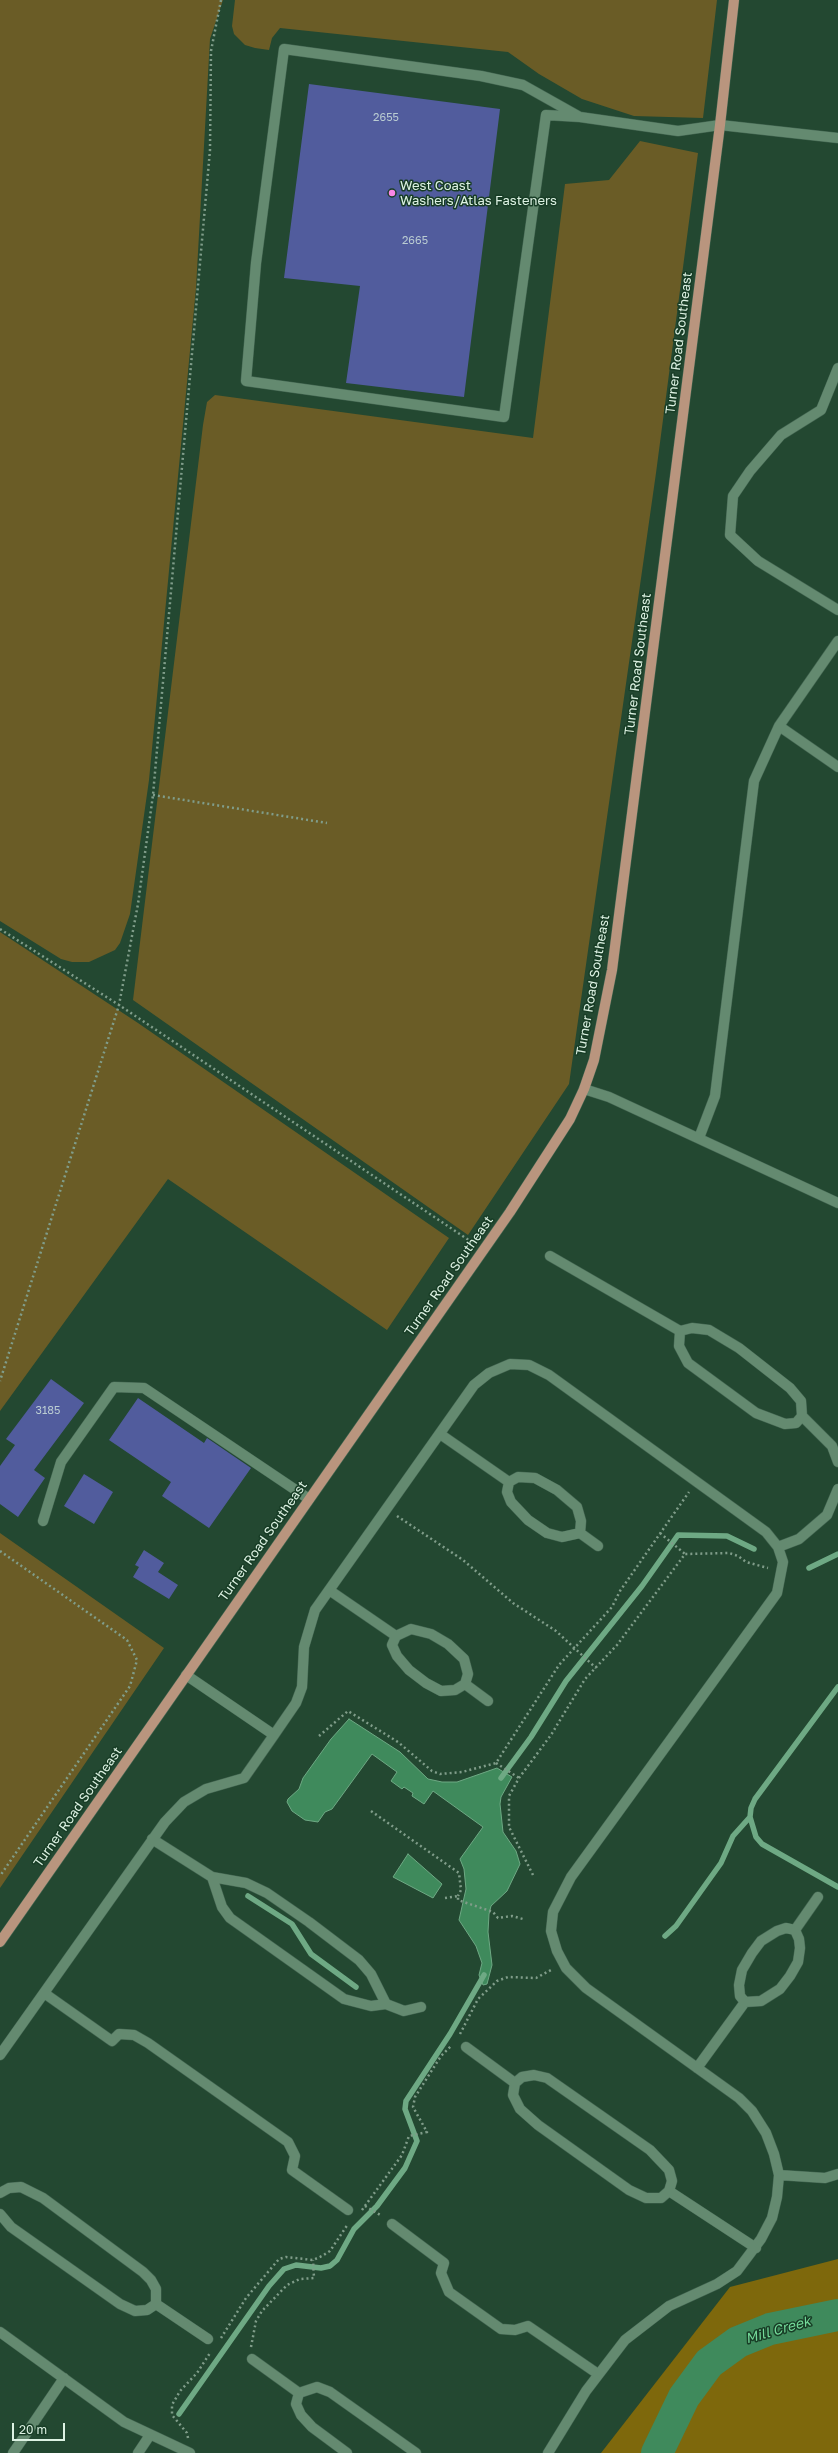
<!DOCTYPE html>
<html>
<head>
<meta charset="utf-8">
<style>
	body { margin:0 }
	#map { position:relative; width:838px; height:2453px; overflow:hidden; background:#234831; font-family:"Golos Text",sans-serif }
	canvas { display:block }
	.scale { position:absolute; left:12px; top:2423px; width:53px; height:18px; box-sizing:border-box; border:2px solid #ddf2e3; border-top:0; padding-left:5px; font-size:12px; line-height:14px; white-space:nowrap; color:#ddf2e3; -webkit-text-stroke:3px #183d26; paint-order:stroke }
</style>
</head>
<body>
<div id="map">
<canvas width="838" height="2453"></canvas>
<div class="scale">20 m</div>
</div>
<script>
const g = document.querySelector('canvas').getContext('2d');
g.lineJoin = 'round';
function fill(path, color) { g.fillStyle = color; g.fill(path, 'evenodd'); }
const shape = rows => new Path2D(rows.map(r => 'M' + r).join(''));
function trace(path, color, width, dash) { g.strokeStyle = color; g.lineWidth = width; g.lineCap = dash ? 'butt' : 'round'; g.setLineDash(dash || []); g.stroke(path); }
function write(font, color, halo, rows, align = 'center') {
  g.font = font + ' "Golos Text",sans-serif'; g.lineWidth = 3; g.setLineDash([]); g.textBaseline = 'middle'; g.strokeStyle = halo; g.fillStyle = color; for (const [text, x, y, turn = 0] of rows) {
    g.save(); g.translate(x, y); g.rotate((+turn || 0) * Math.PI / 180); g.textAlign = isNaN(turn) ? turn : align; if (halo) g.strokeText(text, 0, 0); g.fillText(text, 0, 0); g.restore();
  }
}
const green = shape([
	[0,0,223,0,210,39,196,288,149,780,130,914,120,943,115,950,89,962,72,962,61,959,0,921],
	[235,0,717,0,703,118,634,116,582,99,539,74,508,52,280,28,272,38,269,50,255,48,245,45,234,34,232,26],
	[640,141,698,153,656,473,569,1084,468,1235,133,1000,203,425,207,402,215,395,533,438,565,184,609,180],
	[0,932,138,1023,449,1238,387,1330,168,1179,0,1411],
	[0,1533,164,1648,0,1888]
]);
const forest = shape([
	[838,2259,838,2453,601,2453,730,2287]
]);
const water = shape([
	[349,1719,400,1752,428,1779,442,1782,457,1782,497,1768,512,1777,501,1797,500,1804,503,1832,516,1851,520,1864,507,1891,491,1906,489,1914,488,1932,492,1965,487,1984,483,1985,479,1975,482,1963,476,1946,459,1920,466,1889,464,1869,460,1859,483,1827,433,1791,424,1804,412,1796,413,1793,404,1787,402,1789,391,1781,397,1772,372,1754,332,1809,325,1812,318,1822,305,1820,292,1811,287,1802,288,1799,299,1789,303,1778,331,1739,349,1719],
	[408,1854,442,1884,433,1898,393,1877,408,1854]
]);
const stream = shape([
	[809,1568,838,1554],
	[838,1687,755,1799,751,1808,750,1817,756,1837,762,1844,838,1887],
	[501,1778,531,1737,566,1681,642,1586,678,1535,727,1536,754,1549],
	[248,1896,292,1924,311,1954,356,1987],
	[665,1936,676,1926,721,1863,733,1836,750,1817],
	[179,2414,269,2286,284,2269,296,2265,321,2268,330,2266,337,2260,354,2229,377,2206,405,2168,417,2141,405,2109,406,2101,450,2034,484,1975]
]);
const river = shape([
	[657,2453,684,2397,709,2363,738,2342,770,2329,838,2315]
]);
const building = shape([
	[309,84,500,109,464,397,346,383,360,286,284,278],
	[51,1379,84,1403,34,1470,45,1478,18,1517,0,1504,0,1466,15,1445,6,1439],
	[138,1398,204,1443,207,1438,251,1468,209,1528,162,1496,171,1482,109,1440],
	[84,1474,113,1492,94,1524,64,1506],
	[144,1550,164,1563,158,1572,178,1585,169,1599,133,1577,139,1567,135,1565]
]);
const path = shape([
	[221,0,211,51,210,150,153,795,138,904,119,1005,473,1243],
	[153,795,327,823],
	[0,929,119,1005,0,1381],
	[397,1516,463,1560,513,1603,556,1631,596,1668],
	[660,1533,685,1554],
	[0,1551,127,1640,137,1660,130,1686,0,1876],
	[319,1736,348,1711,398,1742,432,1771,440,1774,462,1772,496,1763,559,1665,612,1607,620,1591,689,1492],
	[496,1763,519,1778],
	[371,1811,459,1873,461,1890,458,1896],
	[533,1875,509,1827,509,1796,519,1778,551,1735,585,1679,617,1645,685,1554,729,1553,738,1556,746,1562,768,1568],
	[445,1898,458,1896,458,1900,493,1912,498,1918,512,1916,523,1919],
	[460,2034,478,1999,497,1981,508,1977,536,1978,551,1970],
	[365,2206,382,2216],
	[362,2210,402,2155,409,2136,427,2132,413,2107,415,2097,441,2056,452,2045],
	[221,2338,246,2298,279,2259,286,2257,313,2260,322,2256,330,2251,348,2224],
	[251,2347,256,2321,262,2311,287,2285,300,2279,314,2278,313,2260],
	[188,2438,187,2433,172,2415,172,2405,180,2391,197,2373,210,2353]
]);
const minor = shape([
	[580,117,523,85,481,76,284,49,256,263,246,381,504,417,546,115,580,117,678,131,720,125,838,138],
	[838,368,821,410,781,435,750,471,733,496,730,535,758,561,838,610],
	[838,641,779,726,838,767],
	[584,1089,609,1097,838,1203],
	[699,1138,715,1096,754,781,779,726],
	[550,1256,680,1331,692,1328,709,1330,739,1348,790,1388,801,1401,802,1416,796,1423,785,1424,756,1413,688,1363,679,1346,680,1331],
	[802,1416,832,1446,838,1462],
	[440,1434,509,1482,518,1477,535,1478,557,1490,577,1507,581,1521,580,1533,562,1537,547,1533,528,1520,511,1502,507,1492,509,1482],
	[43,1521,61,1462,114,1387,144,1388,309,1499],
	[580,1533,598,1546],
	[778,1547,799,1539,827,1515,838,1489],
	[329,1590,396,1636,411,1629,431,1634,448,1644,464,1659,468,1674,465,1684,455,1690,441,1691,426,1683,409,1670,397,1656,392,1645,396,1636],
	[186,1675,274,1735],
	[465,1684,488,1701],
	[152,1839,212,1877,246,1883,267,1893,309,1922,359,1960,371,1974,386,2004],
	[212,1877,222,1907,230,1918,344,1999,371,2006,386,2004,404,2011,421,2007],
	[795,1930,818,1897],
	[44,1993,112,2041,119,2034,134,2035,148,2043,288,2142,295,2156,292,2170,348,2210],
	[466,2047,515,2083],
	[0,2055,165,1822,184,1802,206,1789,244,1778,274,1735,296,1703,302,1687,304,1647,315,1610,474,1385,489,1373,510,1364,529,1365,549,1375,766,1532,778,1547,783,1562,777,1593,571,1877,553,1912,551,1931,557,1951,566,1968,586,1988,739,2098,752,2111,766,2133,774,2154,779,2175,777,2197,772,2218,761,2239,737,2271,717,2284,669,2306,625,2340,586,2391,548,2453],
	[697,2068,745,2002,740,1996,739,1985,742,1970,752,1953,761,1941,777,1931,786,1928,795,1930,799,1939,800,1948,798,1962,790,1976,780,1989,761,2001,745,2002],
	[534,2075,547,2078,650,2150,669,2170,672,2181,669,2191,661,2198,646,2198,629,2190,538,2125,520,2109,513,2095,515,2083,522,2077,534,2075],
	[779,2175,825,2178,838,2174],
	[669,2191,756,2248],
	[0,2193,9,2188,21,2187,43,2198,143,2272,151,2280,156,2289,156,2304,147,2310,135,2311,120,2304,11,2227,0,2214],
	[392,2224,444,2263,441,2273,449,2292,501,2329,515,2330,528,2326,598,2374],
	[156,2304,208,2339],
	[0,2332,124,2422,190,2453],
	[252,2359,299,2393],
	[299,2393,317,2387,330,2392,416,2453],
	[299,2393,296,2404,301,2415,312,2427,347,2453],
	[13,2453,64,2378],
	[138,2453,150,2435]
]);
const major = shape([
	[0,1942,510,1212,570,1119,584,1089,594,1060,612,970,720,125,734,0]
]);
const markers = [
	[392,193,4,"#fb87e6"]
];
const numberNames = [
	["2655",386,118],
	["2665",415,241],
	["3185",48,1411]
];
const poiNames = [
	["West Coast",400,186],
	["Washers/Atlas Fasteners",400,201]
];
const streetNames = [
	["Turner Road Southeast",679,343,-83],
	["Turner Road Southeast",638,664,-83],
	["Turner Road Southeast",593,985,-80],
	["Turner Road Southeast",449,1276,-55],
	["Turner Road Southeast",263,1541,-55],
	["Turner Road Southeast",78,1807,-55]
];
const waterNames = [
	["Mill Creek",778,2330,-16]
];
fill(green, '#6a5c26');
fill(forest, '#7e680c');
fill(water, '#3f8a5c');
trace(water, '#6ea984', 1);
trace(stream, '#6ea984', 5.5);
trace(river, '#3f8a5c', 32);
fill(building, '#515c9d');
trace(minor, '#436551', 11);
trace(major, '#436551', 11);
trace(path, '#809d8a', 2.5, [2, 3]);
trace(minor, '#648a70', 10);
trace(major, '#b9957e', 10);
for (const [x, y, r, color] of markers) { const dot = new Path2D(); dot.arc(x, y, r, 0, 2 * Math.PI); g.fillStyle = color; g.fill(dot); trace(dot, '#183d26', 1.5); }
write('11px', '#baccd2', null, numberNames);
write('13px', '#ddf2e3', '#183d26', poiNames, 'left');
write('13px', '#ddf2e3', '#183d26', streetNames);
write('italic 14px', '#73d999', '#183d26', waterNames);
</script>
</body>
</html>
